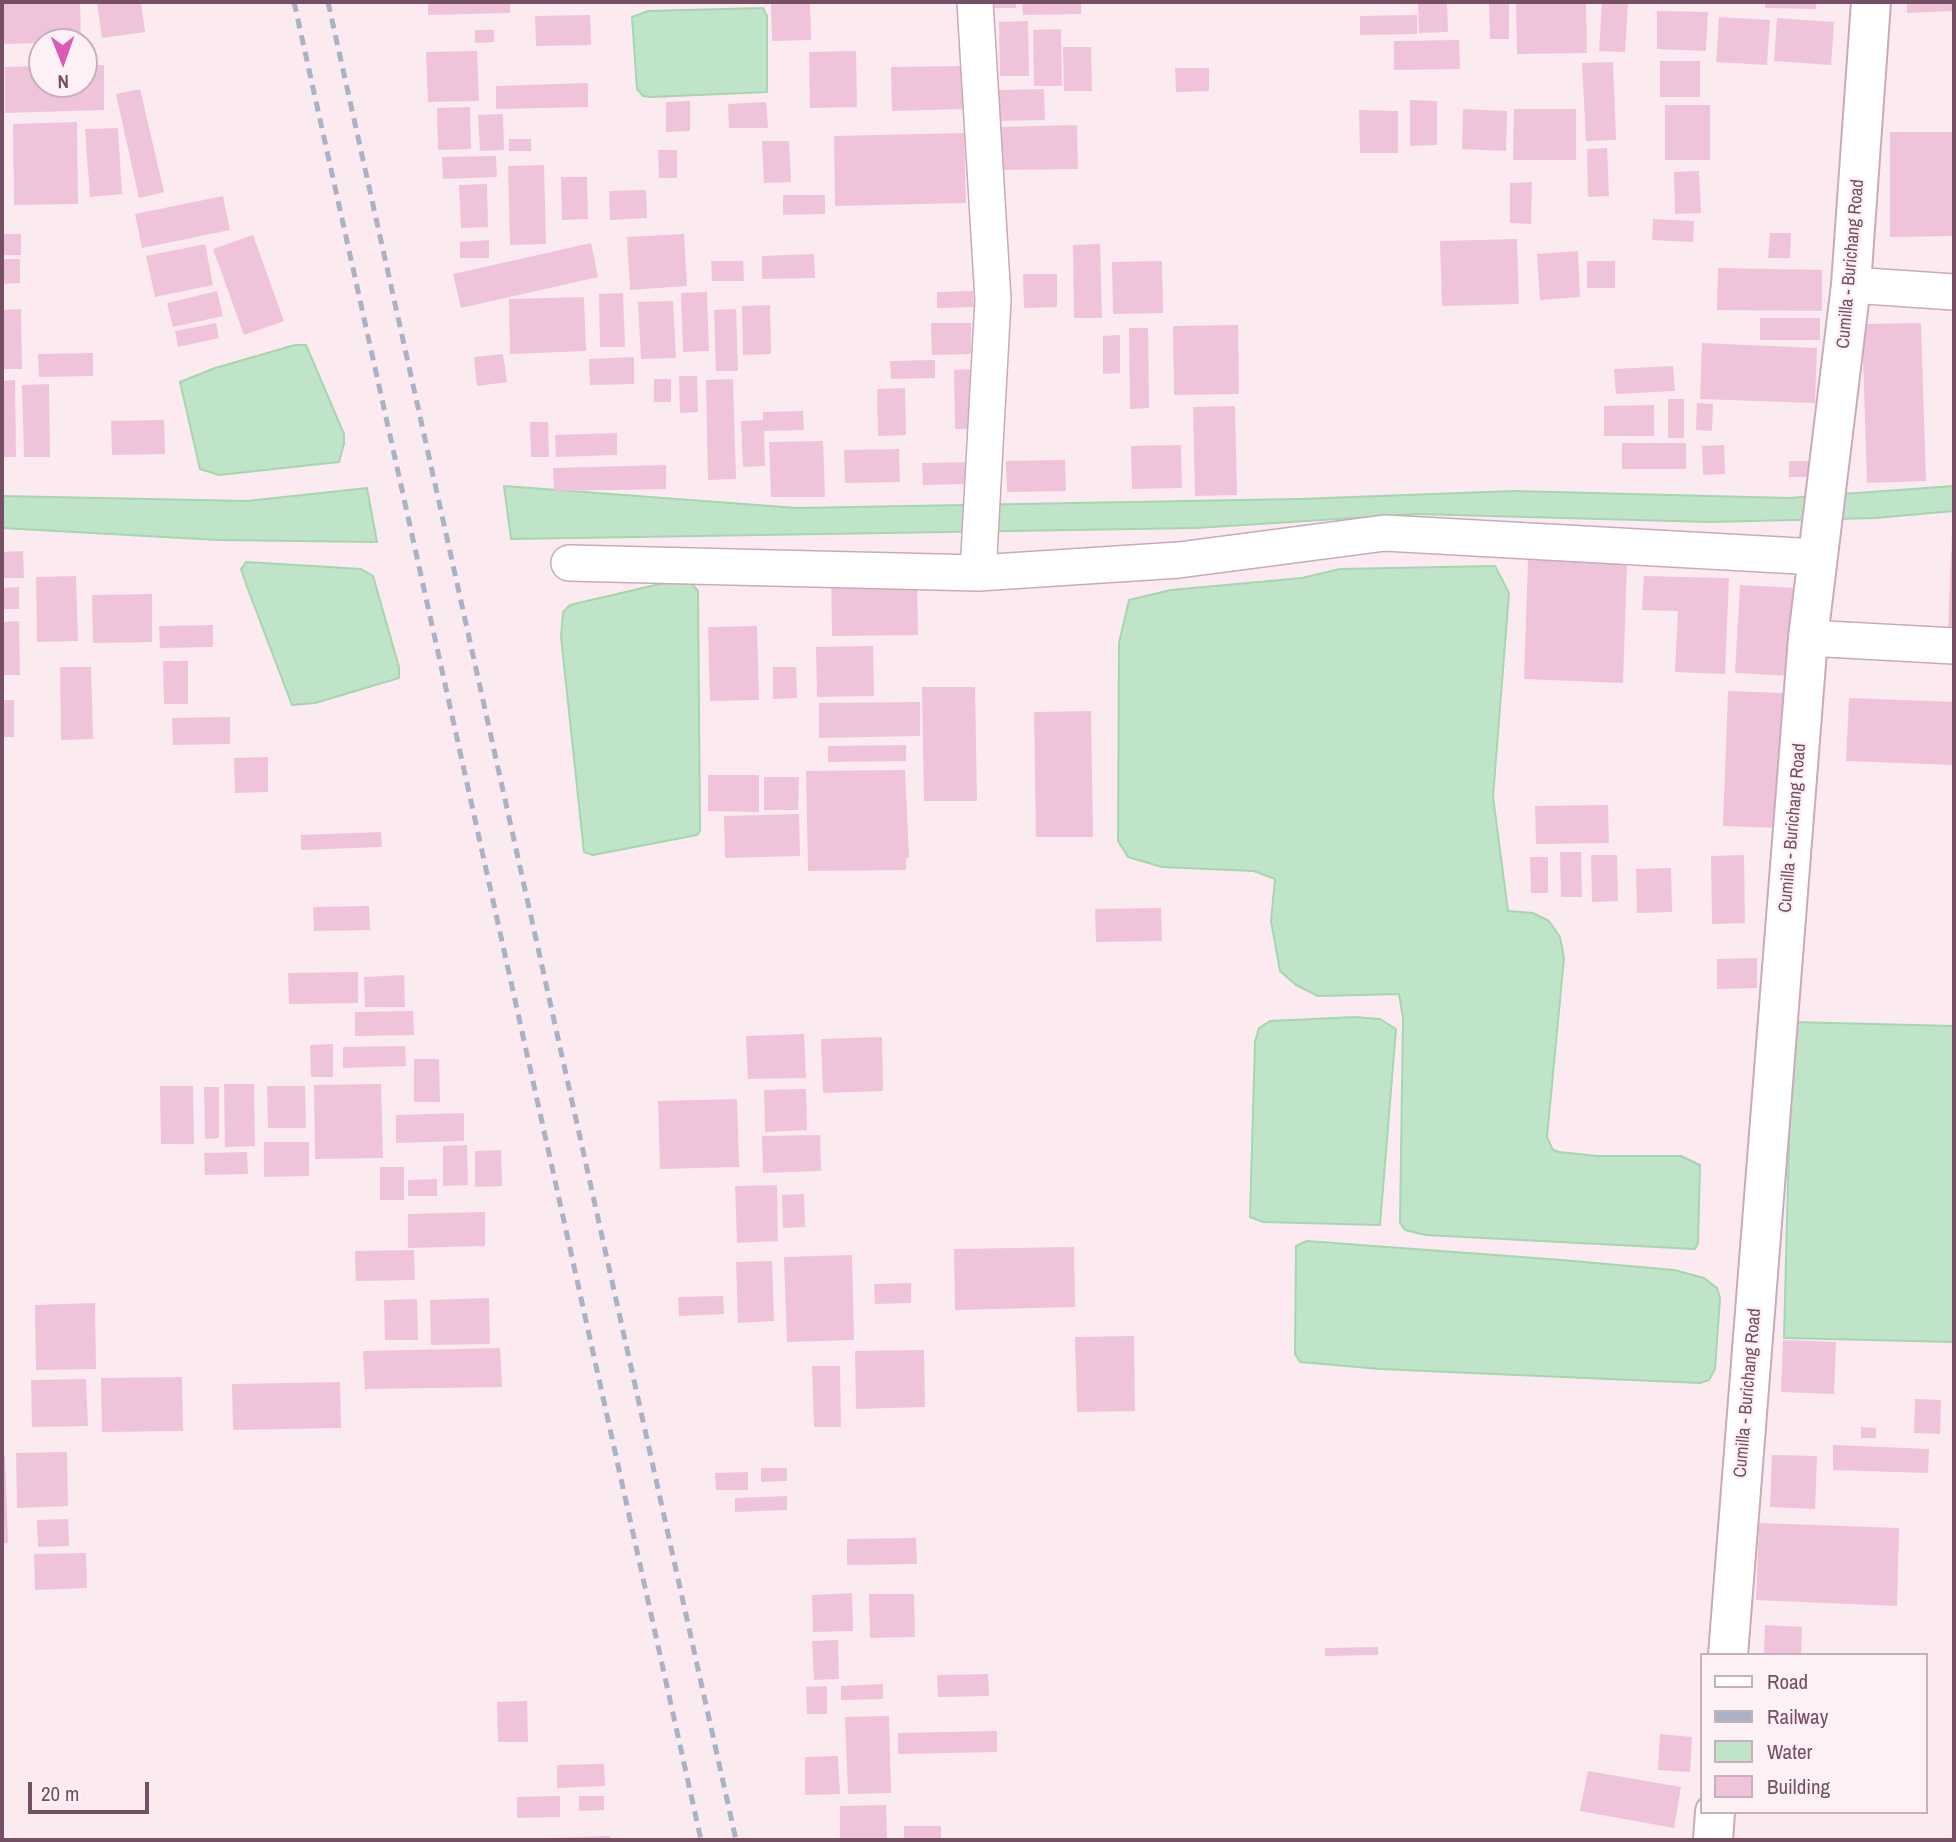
<!DOCTYPE html>
<html>
<head>
<meta charset="utf-8">
<style>
	body { margin:0 }
	#map { position:relative; width:1956px; height:1842px; overflow:hidden; background:#fbebf0; font-family:"Archivo Narrow",sans-serif }
	canvas { display:block }
	.frame { position:absolute; inset:0; border:4px solid #754f64; pointer-events:none }
	.legend { position:absolute; left:1700px; top:1653px; width:228px; height:161px; box-sizing:border-box; background:#fef1f5; border:2px solid #c7b0bb; margin:0; padding:9px 12px; list-style:none; font-size:21px; color:#754f64 }
	.legend li { display:flex; align-items:center; gap:14px; height:35px }
	.legend b { width:35px; border:2px solid #c7b0bb }
	.north { position:absolute; left:28px; top:28px; width:70px; height:70px; box-sizing:border-box; background:#fef1f5; border:2px solid #c7b0bb; border-radius:50%; rotate:179deg; font-size:19px; font-weight:700; line-height:28px; text-align:center; color:#754f64 }
	.north::after { content:''; display:block; margin:auto; width:24px; height:32px; background:#db5ab4; clip-path:polygon(50% 0,100% 100%,50% 72%,0 100%) }
	.scale { position:absolute; left:28px; top:1782px; width:121px; height:32px; box-sizing:border-box; border:4px solid #754f64; border-top:0; padding-left:9px; font-size:21px; line-height:24px; white-space:nowrap; color:#754f64; -webkit-text-stroke:5px #fef1f5; paint-order:stroke }
</style>
</head>
<body>
<div id="map">
<canvas width="1956" height="1842"></canvas>
<div class="frame"></div>
<ul class="legend">
<li><b style="height:9px;background:#fff"></b>Road</li>
<li><b style="height:9px;background:#a9b3c5"></b>Railway</li>
<li><b style="height:19px;background:#c0e4c8"></b>Water</li>
<li><b style="height:19px;background:#efc4da"></b>Building</li>
</ul>
<div class="north">N</div>
<div class="scale">20 m</div>
</div>
<script>
const g = document.querySelector('canvas').getContext('2d');
g.lineJoin = 'round';
function fill(path, color) { g.fillStyle = color; g.fill(path, 'evenodd'); }
const shape = rows => new Path2D(rows.map(r => 'M' + r).join(''));
function trace(path, color, width, dash) { g.strokeStyle = color; g.lineWidth = width; g.lineCap = dash ? 'butt' : 'round'; g.setLineDash(dash || []); g.stroke(path); }
function write(font, color, halo, rows, align = 'center') {
  g.font = font + ' "Archivo Narrow",sans-serif'; g.lineWidth = 5; g.setLineDash([]); g.textBaseline = 'middle'; g.strokeStyle = halo; g.fillStyle = color; for (const [text, x, y, turn = 0] of rows) {
    g.save(); g.translate(x, y); g.rotate((+turn || 0) * Math.PI / 180); g.textAlign = isNaN(turn) ? turn : align; if (halo) g.strokeText(text, 0, 0); g.fillText(text, 0, 0); g.restore();
  }
}
const water = shape([
	[763,8,767,16,767,92,652,97,643,96,637,89,632,17,648,11,763,8],
	[295,345,306,345,344,434,344,444,339,462,219,475,200,469,180,382,215,368,295,345],
	[504,486,797,508,1299,499,1514,491,1788,498,1954,486,1954,511,1876,518,1711,522,1416,514,1196,528,511,539,504,486],
	[367,488,377,542,218,540,2,528,2,496,247,501,367,488],
	[246,562,361,569,373,576,399,667,399,678,315,703,292,705,246,584,241,569,246,562],
	[1495,566,1509,593,1493,797,1508,911,1533,913,1549,921,1560,937,1564,958,1547,1137,1553,1150,1559,1152,1597,1156,1681,1156,1700,1165,1698,1243,1695,1249,1426,1235,1405,1230,1400,1223,1403,1018,1399,994,1318,996,1296,985,1280,971,1271,921,1275,879,1254,871,1162,867,1128,857,1118,841,1119,643,1129,600,1171,590,1302,578,1340,569,1495,566],
	[689,580,698,591,700,831,697,835,593,855,584,852,561,637,563,612,570,605,664,583,689,580],
	[1355,1017,1380,1019,1396,1029,1380,1225,1263,1222,1250,1217,1255,1042,1259,1028,1270,1021,1355,1017],
	[1792,1022,1954,1026,1954,1342,1784,1338,1792,1022],
	[1307,1241,1562,1260,1674,1270,1704,1278,1717,1288,1720,1298,1715,1369,1709,1380,1700,1383,1380,1369,1300,1362,1295,1354,1296,1246,1307,1241]
]);
const building = shape([
	[2,2,80,2,81,42,2,44],
	[97,2,141,2,145,32,102,38],
	[428,2,510,2,510,13,428,15],
	[771,2,810,2,811,40,772,41],
	[985,2,1016,2,1016,8,986,8],
	[1022,2,1081,2,1081,14,1023,15],
	[1418,2,1447,2,1448,32,1419,33],
	[1489,2,1509,2,1509,39,1490,39],
	[1516,2,1586,2,1587,53,1517,54],
	[1602,2,1628,2,1625,52,1599,51],
	[1765,2,1816,2,1816,9,1765,8],
	[1907,2,1954,2,1954,11,1907,13],
	[1657,11,1708,12,1706,51,1657,49],
	[590,15,591,45,536,46,535,16],
	[1417,15,1417,34,1360,35,1360,16],
	[1719,17,1770,20,1767,65,1716,62],
	[1777,18,1834,22,1831,65,1774,61],
	[1028,21,1029,76,1000,76,999,22],
	[1061,29,1062,86,1034,86,1033,30],
	[475,30,494,30,494,42,475,43],
	[1459,40,1460,69,1394,70,1394,41],
	[1063,47,1091,47,1092,91,1064,91],
	[477,51,479,101,428,102,426,52],
	[856,51,857,107,810,108,809,52],
	[1660,61,1700,61,1700,97,1660,97],
	[1613,62,1616,140,1586,141,1582,63],
	[104,65,104,110,5,113,5,67,42,66,42,84,84,84,84,66],
	[964,66,965,109,892,111,891,67],
	[1175,68,1209,68,1209,91,1176,92],
	[588,83,588,107,496,109,496,86],
	[140,89,164,192,139,198,116,94],
	[1044,89,1045,120,999,121,998,90],
	[1410,100,1437,101,1437,145,1410,146],
	[690,101,690,131,666,132,666,102],
	[766,102,768,128,729,128,728,104],
	[1665,105,1710,105,1710,160,1665,160],
	[470,107,471,149,438,150,437,108],
	[1463,109,1507,111,1506,151,1462,149],
	[1514,109,1576,109,1576,160,1513,160],
	[1359,110,1398,111,1398,153,1360,153],
	[503,114,504,150,480,151,478,115],
	[77,122,78,204,14,205,13,124],
	[1077,125,1078,169,1001,170,1001,127],
	[118,128,122,194,90,197,85,129],
	[1890,132,1954,132,1954,236,1890,237],
	[964,133,966,203,835,206,834,136],
	[509,139,531,139,531,151,509,151],
	[762,141,789,141,791,182,764,183],
	[1607,148,1609,196,1588,197,1587,149],
	[658,150,677,150,677,178,659,178],
	[496,156,497,177,443,179,442,157],
	[544,165,546,244,510,245,508,166],
	[1699,171,1701,213,1675,214,1674,172],
	[561,177,587,177,588,219,562,220],
	[1532,182,1531,224,1510,223,1510,183],
	[487,184,488,227,461,228,459,185],
	[646,190,647,218,610,220,609,191],
	[783,195,825,195,825,214,783,215],
	[223,196,230,230,142,248,135,214],
	[1653,219,1694,221,1693,242,1652,240],
	[1770,233,1791,233,1790,258,1768,258],
	[2,234,21,234,21,255,2,255],
	[684,234,687,286,630,290,627,237],
	[253,235,284,321,244,335,213,249],
	[1517,239,1519,304,1442,306,1440,241],
	[489,240,489,258,460,258,460,242],
	[591,243,598,277,461,308,453,274],
	[205,244,213,285,155,297,146,256],
	[1100,244,1102,318,1074,318,1073,245],
	[1578,251,1580,297,1540,300,1537,254],
	[814,254,815,278,762,279,762,256],
	[2,259,20,259,20,283,2,284],
	[711,261,743,261,744,281,712,281],
	[1162,261,1163,313,1113,314,1112,262],
	[1587,261,1615,261,1615,288,1587,288],
	[1718,268,1822,270,1822,311,1717,310],
	[1023,274,1057,274,1057,307,1024,308],
	[217,291,223,316,173,327,167,303],
	[973,291,974,307,937,308,937,292],
	[707,292,709,351,683,352,681,293],
	[623,293,625,347,600,347,599,294],
	[584,297,586,351,510,354,509,299],
	[673,301,676,358,641,359,638,302],
	[770,305,771,354,743,355,742,306],
	[21,309,22,369,2,369,2,310],
	[736,309,738,371,716,371,714,310],
	[1760,318,1820,318,1820,340,1760,340],
	[216,323,219,338,178,347,175,331],
	[931,323,971,323,971,354,932,355],
	[1921,323,1926,481,1867,483,1862,324],
	[1238,325,1239,394,1174,395,1173,326],
	[1129,328,1148,328,1149,408,1130,409],
	[1120,335,1120,373,1103,374,1103,336],
	[1702,343,1817,348,1815,403,1700,399],
	[93,353,93,376,39,377,38,354],
	[503,354,507,382,477,386,474,357],
	[634,357,634,384,590,385,589,359],
	[935,360,935,378,891,379,890,361],
	[1673,366,1675,391,1616,394,1614,369],
	[973,369,974,429,955,429,954,370],
	[679,376,697,376,698,412,680,413],
	[654,379,671,379,671,402,654,402],
	[733,379,736,479,708,480,706,380],
	[15,380,16,457,2,457,2,381],
	[49,384,50,457,24,457,22,385],
	[905,388,906,435,878,436,877,389],
	[1668,399,1684,399,1684,438,1668,438],
	[1697,403,1713,404,1712,431,1696,430],
	[1654,405,1654,436,1604,436,1604,406],
	[1235,406,1237,495,1195,496,1193,407],
	[803,411,804,430,764,431,765,466,743,467,741,421,763,420,763,412],
	[164,420,165,454,112,455,111,421],
	[530,422,548,422,549,457,531,457],
	[617,433,617,455,556,457,555,435],
	[823,441,825,497,771,497,769,442],
	[1622,443,1686,443,1686,469,1622,469],
	[1181,445,1182,488,1132,489,1131,446],
	[1724,445,1725,474,1703,475,1702,446],
	[899,449,900,482,845,483,844,450],
	[1065,460,1066,491,1007,492,1006,461],
	[1789,461,1813,461,1812,477,1789,477],
	[970,462,970,484,923,485,922,463],
	[666,465,666,489,554,491,553,468],
	[1952,532,1954,532,1954,630,1948,630],
	[23,551,24,578,2,578,2,552],
	[1528,560,1627,563,1623,683,1524,679],
	[917,575,918,635,832,636,831,576],
	[76,576,78,641,37,642,36,577],
	[1644,576,1729,578,1725,674,1675,672,1678,611,1642,610],
	[1740,585,1798,588,1792,676,1735,673],
	[19,587,19,609,2,609,2,588],
	[152,594,152,642,93,643,92,595],
	[19,621,20,675,2,675,2,622],
	[213,625,213,647,160,648,159,626],
	[757,626,759,700,710,701,708,627],
	[873,646,874,696,817,697,816,647],
	[163,661,188,661,188,704,164,704],
	[60,667,91,667,93,739,61,740],
	[773,667,796,667,797,698,773,699],
	[922,687,975,687,977,801,924,801],
	[1728,691,1785,693,1780,828,1723,826],
	[1849,698,1954,702,1954,765,1846,761],
	[2,700,14,700,14,737,2,737],
	[920,702,920,736,819,738,819,703],
	[1091,711,1093,837,1036,837,1034,712],
	[230,717,230,744,173,745,172,718],
	[906,745,906,761,828,762,828,746],
	[268,757,268,792,235,793,234,758],
	[905,770,909,858,906,858,906,870,808,871,806,771],
	[708,775,759,775,759,812,708,811],
	[764,777,799,777,798,810,764,810],
	[1608,805,1609,843,1536,844,1535,806],
	[799,814,800,856,725,858,724,816],
	[381,832,382,847,301,850,301,835],
	[1560,852,1581,852,1582,897,1561,897],
	[1591,855,1617,855,1618,901,1592,902],
	[1744,855,1745,923,1712,924,1711,856],
	[1530,857,1548,857,1548,893,1531,893],
	[1671,868,1672,912,1637,913,1636,869],
	[369,906,370,930,314,931,313,907],
	[1161,908,1162,941,1096,942,1095,909],
	[1757,958,1757,988,1717,989,1717,959],
	[358,972,358,1003,289,1004,288,973],
	[404,975,405,1007,365,1007,364,977],
	[413,1011,414,1035,355,1036,355,1012],
	[804,1034,806,1078,748,1079,746,1036],
	[882,1037,883,1091,823,1093,821,1039],
	[333,1044,333,1077,311,1077,310,1045],
	[405,1046,406,1066,343,1068,343,1047],
	[414,1059,439,1059,440,1102,414,1102],
	[224,1084,254,1084,255,1146,225,1147],
	[381,1084,383,1158,315,1159,314,1085],
	[160,1086,193,1086,194,1144,161,1144],
	[267,1086,305,1086,306,1128,268,1128],
	[204,1087,219,1087,219,1138,205,1139],
	[806,1089,807,1130,765,1132,764,1090],
	[737,1099,739,1167,660,1169,658,1101],
	[464,1113,464,1141,396,1143,396,1115],
	[820,1135,821,1171,763,1173,762,1136],
	[264,1142,309,1142,309,1176,264,1177],
	[467,1145,468,1185,443,1186,443,1146],
	[501,1150,502,1186,475,1187,475,1151],
	[247,1152,248,1174,205,1175,204,1153],
	[380,1167,404,1167,404,1200,380,1200],
	[437,1179,437,1196,408,1196,408,1180],
	[777,1185,778,1241,737,1243,735,1186],
	[804,1194,805,1227,783,1228,782,1195],
	[485,1212,485,1246,408,1248,408,1214],
	[1074,1247,1075,1307,955,1310,954,1249],
	[414,1250,415,1280,356,1281,355,1251],
	[852,1255,854,1340,787,1342,784,1257],
	[772,1261,774,1321,738,1323,736,1262],
	[911,1283,911,1303,875,1304,874,1284],
	[723,1296,724,1314,679,1316,678,1297],
	[489,1298,490,1344,431,1345,430,1300],
	[417,1299,418,1340,385,1340,384,1300],
	[95,1303,96,1369,36,1370,35,1305],
	[1134,1336,1135,1411,1077,1412,1075,1337],
	[1783,1340,1836,1342,1834,1394,1781,1392],
	[500,1348,502,1387,365,1389,363,1351],
	[924,1350,925,1407,856,1409,855,1351],
	[812,1366,840,1366,841,1427,814,1427],
	[182,1377,183,1431,102,1432,101,1378],
	[86,1379,88,1426,32,1427,31,1380],
	[340,1382,341,1428,233,1430,232,1384],
	[1915,1399,1941,1400,1940,1434,1914,1433],
	[1861,1427,1876,1428,1876,1438,1861,1438],
	[1833,1445,1929,1449,1928,1473,1833,1470],
	[67,1452,68,1506,17,1508,16,1453],
	[5,1455,8,1543,2,1544,2,1456],
	[1772,1455,1817,1456,1815,1509,1770,1507],
	[761,1468,787,1468,787,1481,761,1482],
	[748,1472,748,1490,716,1490,715,1473],
	[787,1496,787,1510,735,1512,735,1498],
	[68,1519,69,1546,38,1547,37,1520],
	[1759,1523,1899,1528,1897,1606,1756,1600],
	[916,1538,917,1564,847,1565,847,1539],
	[86,1553,87,1588,35,1590,34,1554],
	[852,1593,853,1631,813,1632,812,1595],
	[869,1594,914,1594,915,1637,870,1638],
	[1765,1625,1802,1627,1801,1655,1764,1653],
	[838,1640,839,1679,814,1680,812,1641],
	[1378,1647,1378,1655,1325,1656,1325,1648],
	[988,1674,989,1696,938,1697,937,1675],
	[883,1684,883,1699,841,1700,841,1686],
	[827,1686,827,1714,807,1714,806,1687],
	[527,1701,528,1742,498,1742,497,1702],
	[889,1716,891,1793,848,1794,845,1717],
	[997,1731,997,1752,898,1754,898,1733],
	[1660,1734,1692,1737,1690,1772,1658,1770],
	[838,1756,840,1794,805,1795,805,1757],
	[604,1764,605,1786,557,1788,557,1765],
	[1588,1771,1681,1787,1674,1828,1580,1811],
	[560,1796,560,1817,517,1818,517,1797],
	[579,1796,604,1796,604,1810,579,1811],
	[886,1805,887,1840,840,1840,840,1806],
	[904,1826,941,1826,941,1840,904,1840],
	[610,1836,610,1840,548,1840,548,1838]
]);
const minor = shape([
	[975,2,993,300,978,573],
	[1851,285,1954,292],
	[569,563,978,573,1179,560,1385,533,1817,557],
	[1808,638,1954,646]
]);
const secondary = shape([
	[1728,1655,1808,638,1851,285,1871,2],
	[1713,1840,1715,1812]
]);
const rail = shape([
	[294,2,701,1840],
	[328,2,736,1840]
]);
const streetNames = [
	["Cumilla - Burichang Road",1851,264,-85],
	["Cumilla - Burichang Road",1793,828,-85],
	["Cumilla - Burichang Road",1748,1393,-85]
];
fill(water, '#c0e4c8');
trace(water, '#a7d5b2', 2);
fill(building, '#efc4da');
trace(minor, '#c8abb9', 38);
trace(secondary, '#cbaaba', 42);
trace(minor, '#fff', 35);
trace(secondary, '#fff', 38);
trace(rail, '#a9b3c5', 5, [10, 7]);
write('18px', '#754f64', '#fef1f5', streetNames);
</script>
</body>
</html>
